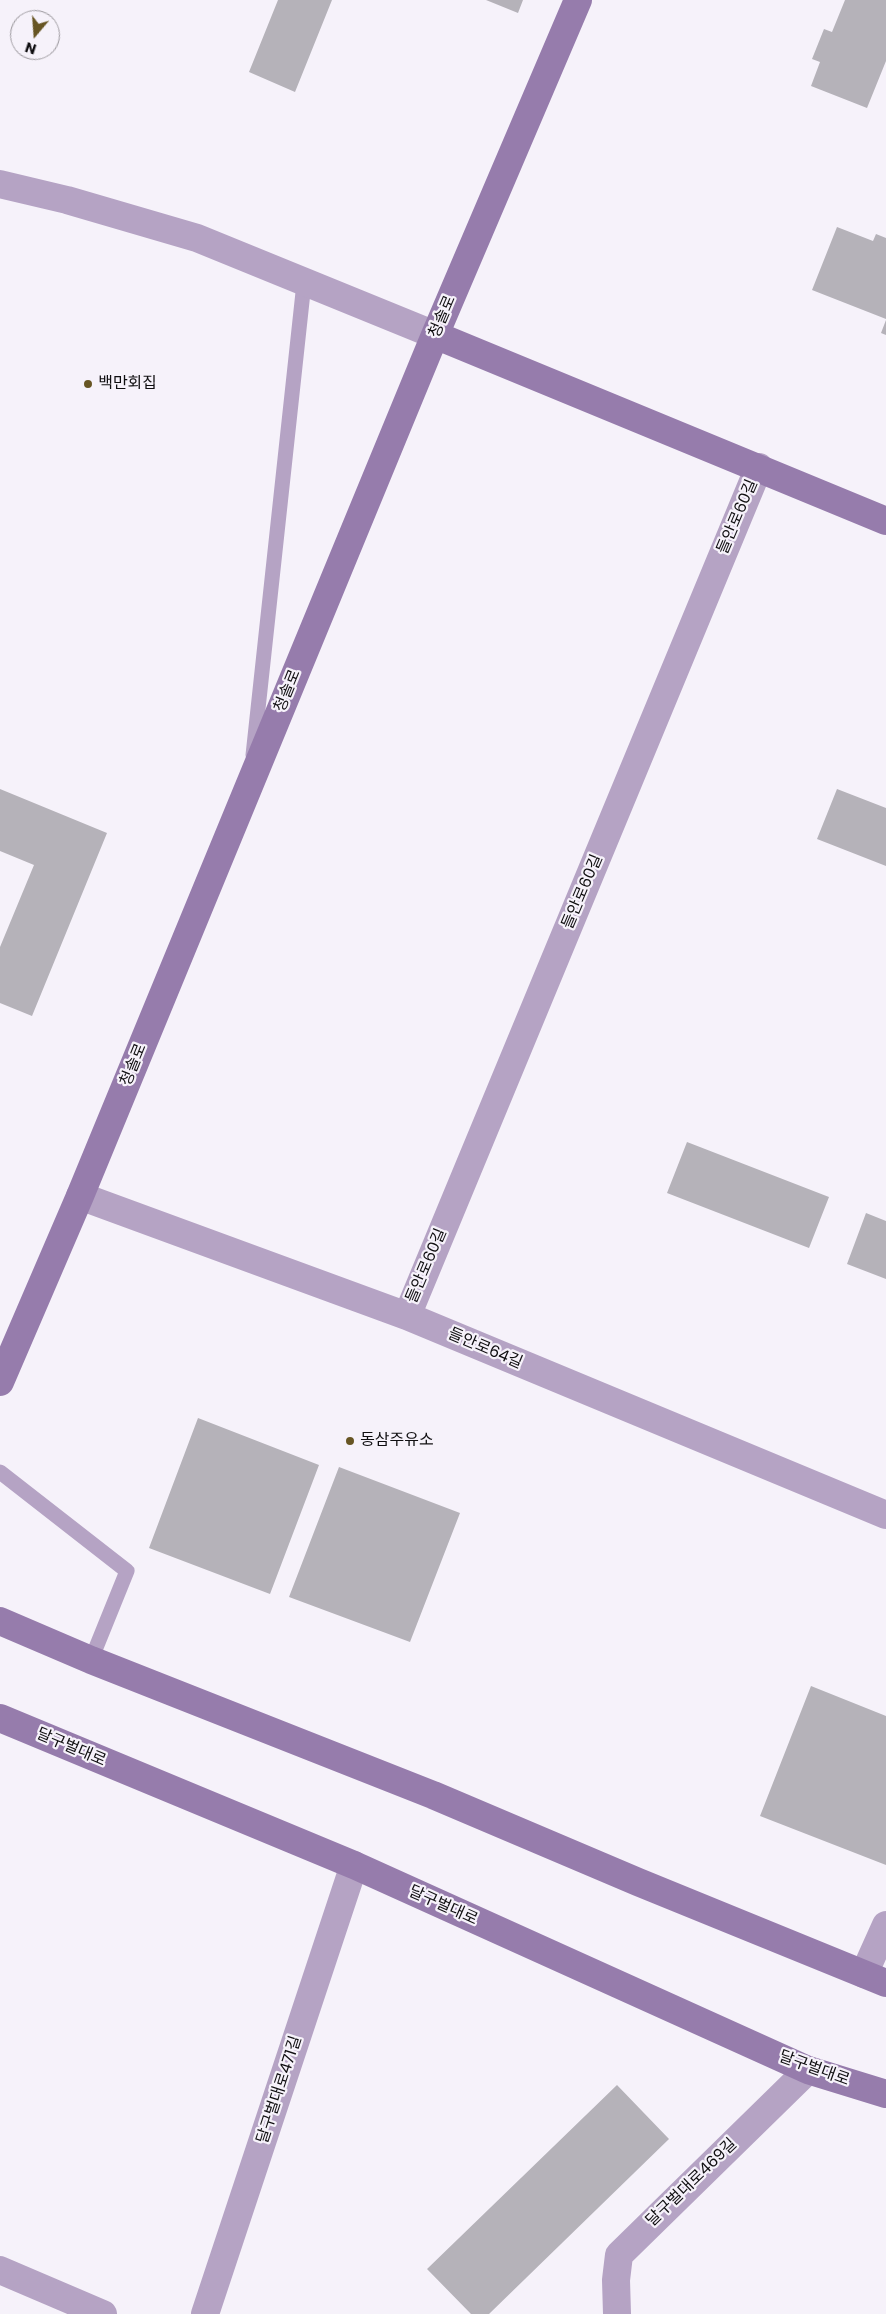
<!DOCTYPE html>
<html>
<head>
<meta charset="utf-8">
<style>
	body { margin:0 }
	#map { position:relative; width:886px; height:2314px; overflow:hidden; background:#f6f2fa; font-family:Poppins,sans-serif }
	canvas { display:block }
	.north { position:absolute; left:10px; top:10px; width:50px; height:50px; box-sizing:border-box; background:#f6f2fa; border:1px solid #9a979c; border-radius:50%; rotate:198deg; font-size:14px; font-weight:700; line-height:20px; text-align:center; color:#0f0e10 }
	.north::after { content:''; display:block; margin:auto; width:18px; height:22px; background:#675523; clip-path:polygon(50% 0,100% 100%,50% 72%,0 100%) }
</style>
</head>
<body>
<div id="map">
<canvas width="886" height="2314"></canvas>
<div class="north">N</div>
</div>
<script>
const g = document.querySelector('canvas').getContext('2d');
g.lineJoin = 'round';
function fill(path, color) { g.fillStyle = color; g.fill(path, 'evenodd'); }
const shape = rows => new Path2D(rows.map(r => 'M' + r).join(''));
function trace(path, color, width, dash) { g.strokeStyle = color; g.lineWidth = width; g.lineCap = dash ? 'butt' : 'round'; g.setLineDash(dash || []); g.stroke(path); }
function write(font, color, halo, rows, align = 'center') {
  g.font = font + ' Poppins,"Noto Sans KR",sans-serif'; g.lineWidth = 4.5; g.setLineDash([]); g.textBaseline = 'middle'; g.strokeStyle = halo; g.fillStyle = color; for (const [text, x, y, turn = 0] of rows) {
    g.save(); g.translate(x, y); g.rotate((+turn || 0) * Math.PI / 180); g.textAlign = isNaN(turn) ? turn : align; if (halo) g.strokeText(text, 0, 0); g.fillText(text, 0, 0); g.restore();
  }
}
const building = shape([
	[278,0,332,0,295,92,249,72],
	[486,0,523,0,518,13],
	[845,0,886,0,886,61,867,108,811,86,820,62,812,59,824,29,832,32],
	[837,227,873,241,876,234,886,238,886,319,812,290],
	[886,320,886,335,881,333],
	[0,789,107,833,32,1016,0,1003,0,947,34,865,0,851],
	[837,789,886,808,886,866,817,839],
	[687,1142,829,1197,809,1248,667,1193],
	[866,1213,886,1221,886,1279,847,1264],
	[198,1418,319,1465,270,1594,149,1548],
	[339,1467,460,1513,410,1642,289,1597],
	[811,1686,886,1716,886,1865,760,1816],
	[617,2085,669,2139,489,2314,471,2314,427,2269]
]);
const lane = shape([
	[253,755,304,283],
	[0,1472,127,1571,91,1660]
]);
const street = shape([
	[0,184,67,200,197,238,435,335],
	[80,1196,407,1316,886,1515],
	[407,1316,759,467],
	[864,1974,886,1925],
	[0,2270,103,2314],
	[205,2314,354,1865],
	[617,2314,616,2280,619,2255,808,2070]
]);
const secondary = shape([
	[435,335,886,521],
	[0,1382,80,1196,435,335,578,0],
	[0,1621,91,1660,433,1795,638,1882,886,1983],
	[0,1718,354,1865,808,2070,886,2094]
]);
const markers = [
	[88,384,5,"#675523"],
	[350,1441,5,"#675523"]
];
const streetNames = [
	["청솔로",443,317,-67],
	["들안로60길",738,517,-67],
	["청솔로",288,691,-68],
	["들안로60길",583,892,-67],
	["청솔로",134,1065,-68],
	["들안로60길",427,1266,-67],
	["들안로64길",485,1349,23],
	["달구벌대로",71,1748,23],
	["달구벌대로",443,1906,24],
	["달구벌대로",814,2069,20],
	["달구벌대로471길",280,2090,-72],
	["달구벌대로469길",692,2183,-44]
];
const poiNames = [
	["백만회집",98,384],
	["동삼주유소",360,1441]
];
fill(building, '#b5b2b9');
trace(lane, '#b5a3c4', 15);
trace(street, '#b5a3c4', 28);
trace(secondary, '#967cac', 28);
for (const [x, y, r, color] of markers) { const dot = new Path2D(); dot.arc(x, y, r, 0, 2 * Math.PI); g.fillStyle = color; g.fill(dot); trace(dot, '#f6f2fa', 2); }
write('16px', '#0f0e10', '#f6f2fa', streetNames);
write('16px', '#0f0e10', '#f6f2fa', poiNames, 'left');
</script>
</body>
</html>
